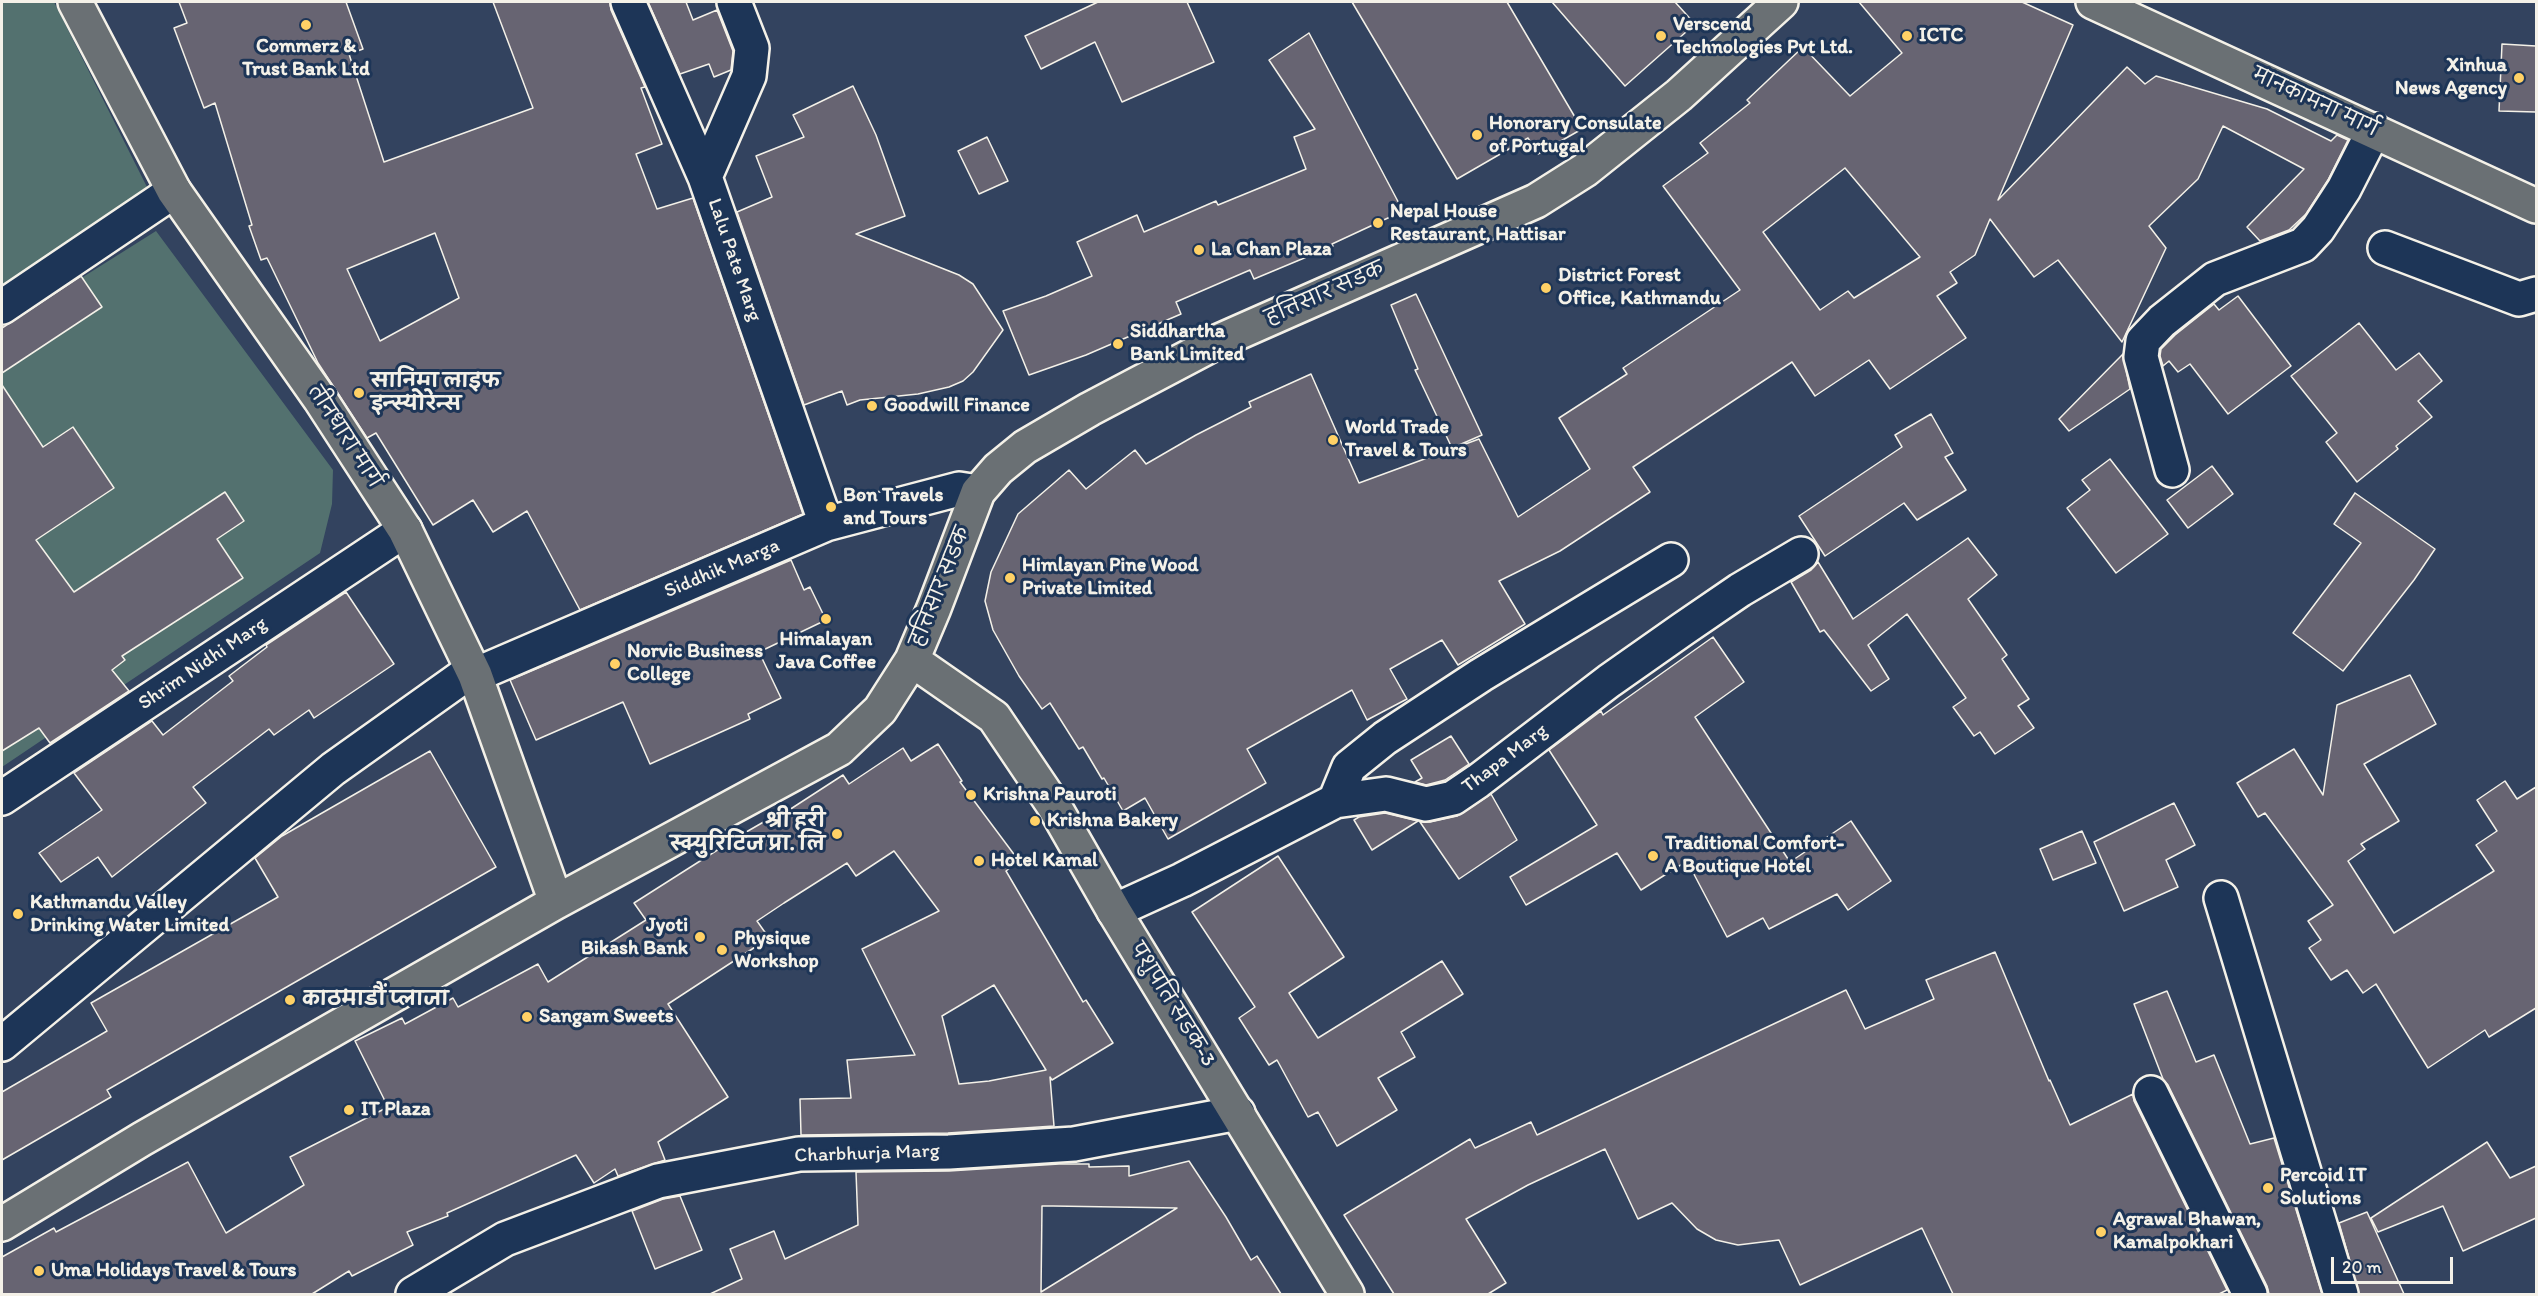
<!DOCTYPE html>
<html>
<head>
<meta charset="utf-8">
<style>
	body { margin:0 }
	#map { position:relative; width:2538px; height:1296px; overflow:hidden; background:#33435f; font-family:Itim,sans-serif }
	canvas { display:block }
	.frame { position:absolute; inset:0; border:3px solid #f4f1e8; pointer-events:none }
	.scale { position:absolute; left:2331px; top:1257px; width:122px; height:27px; box-sizing:border-box; border:3px solid #f4f1e8; border-top:0; padding-left:8px; font-size:18px; line-height:21px; white-space:nowrap; color:#f4f1e8; -webkit-text-stroke:4px #1d3557; paint-order:stroke }
</style>
</head>
<body>
<div id="map">
<canvas width="2538" height="1296"></canvas>
<div class="frame"></div>
<div class="scale">20 m</div>
</div>
<script>
const g = document.querySelector('canvas').getContext('2d');
g.lineJoin = 'round';
function fill(path, color) { g.fillStyle = color; g.fill(path, 'evenodd'); }
const shape = rows => new Path2D(rows.map(r => 'M' + r).join(''));
function trace(path, color, width, dash) { g.strokeStyle = color; g.lineWidth = width; g.lineCap = dash ? 'butt' : 'round'; g.setLineDash(dash || []); g.stroke(path); }
function write(font, color, halo, rows, align = 'center') {
  g.font = font + ' Itim,"Playpen Sans Deva",sans-serif'; g.lineWidth = 6; g.setLineDash([]); g.textBaseline = 'middle'; g.strokeStyle = halo; g.fillStyle = color; for (const [text, x, y, turn = 0] of rows) {
    g.save(); g.translate(x, y); g.rotate((+turn || 0) * Math.PI / 180); g.textAlign = isNaN(turn) ? turn : align; if (halo) g.strokeText(text, 0, 0); g.fillText(text, 0, 0); g.restore();
  }
}
const green = shape([
	[2,2,54,2,149,191,2,292],
	[156,231,333,470,332,504,320,553,2,767,2,328]
]);
const building = shape([
	[179,2,346,2,363,49,349,54,384,162,533,108,493,2,610,2,611,10,645,87,641,88,662,144,636,154,657,209,693,198,803,514,580,610,527,511,493,532,473,500,433,525,376,433,367,438,318,363,267,258,261,260,249,226,252,225,215,103,204,108,174,28,187,23,179,2],
	[435,233,459,298,380,341,347,269,435,233],
	[648,2,686,2,693,20,717,10,733,51,731,70,714,77,709,64,680,74,648,2],
	[1098,2,1187,2,1214,62,1122,102,1095,42,1041,69,1025,36,1098,2],
	[1352,2,1507,2,1582,129,1538,154,1528,138,1457,179,1352,2],
	[1552,2,1675,2,1695,24,1625,86,1552,2],
	[1859,2,2022,2,2073,25,1998,200,2127,67,2145,84,2156,76,2267,109,2331,141,2337,135,2348,140,2328,180,2306,214,2289,230,2260,241,2247,227,2304,169,2223,126,2198,179,2149,226,2166,248,2122,342,2058,260,2034,277,1990,219,1975,255,1950,272,1957,283,1937,296,1966,338,1890,389,1869,360,1815,396,1792,362,1633,467,1650,492,1560,551,1499,581,1525,624,1458,665,1442,640,1390,669,1407,699,1367,720,1352,690,1247,749,1266,783,1168,839,1145,798,1123,811,1104,778,1102,779,1083,747,1079,749,1050,703,1042,709,1019,676,993,630,985,601,991,572,1018,514,1069,470,1086,489,1135,450,1146,464,1196,435,1251,407,1249,402,1311,374,1359,483,1479,439,1518,517,1590,469,1559,418,1627,374,1623,368,1740,290,1663,186,1708,153,1700,143,1750,103,1747,100,1803,47,1850,96,1902,53,1859,2],
	[1845,168,1920,257,1854,298,1848,291,1820,310,1763,232,1845,168],
	[1309,33,1403,211,1332,244,1333,246,1254,279,1250,270,1176,302,1181,314,1086,355,1029,375,1003,311,1046,296,1092,276,1077,242,1137,215,1144,232,1216,201,1218,205,1306,169,1294,137,1315,129,1269,60,1309,33],
	[2502,44,2536,46,2536,112,2499,111,2502,44],
	[853,86,876,135,905,216,856,234,959,275,973,284,1003,330,973,372,963,381,949,387,918,394,860,400,847,405,842,391,804,405,737,212,772,197,756,156,804,137,793,115,853,86],
	[987,137,1008,181,979,194,958,151,987,137],
	[81,276,102,307,2,373,2,328,81,276],
	[1416,294,1482,435,1452,448,1415,370,1418,369,1391,305,1416,294],
	[2238,296,2291,366,2228,414,2190,364,2178,372,2169,361,2163,366,2160,356,2161,349,2175,335,2214,304,2219,310,2238,296],
	[2359,323,2396,370,2419,353,2442,381,2418,401,2432,417,2396,446,2398,449,2357,482,2326,442,2337,433,2291,376,2359,323],
	[2123,354,2130,389,2069,431,2059,419,2123,354],
	[2,385,43,447,73,427,114,488,36,540,74,592,225,492,244,521,217,539,243,578,122,656,125,660,112,670,129,691,50,743,39,728,2,751,2,385],
	[1931,414,1953,453,1945,457,1966,490,1917,520,1904,503,1825,556,1799,516,1902,447,1895,435,1931,414],
	[2110,459,2168,534,2116,573,2067,508,2090,490,2082,480,2110,459],
	[2212,466,2233,494,2188,528,2167,500,2212,466],
	[2355,493,2435,549,2414,580,2343,671,2293,633,2361,543,2334,524,2355,493],
	[1968,538,1997,575,1968,599,2007,655,2002,659,2029,699,2018,706,2034,728,1995,754,1980,732,1974,736,1953,707,1966,698,1907,614,1868,645,1889,679,1871,691,1824,630,1820,632,1791,582,1811,570,1818,562,1853,619,1968,538],
	[791,560,804,590,810,587,826,620,759,652,781,698,748,714,750,719,650,764,623,702,536,740,510,680,791,560],
	[346,592,394,664,314,718,309,710,274,735,269,729,193,787,206,803,112,877,98,857,61,882,39,853,102,810,74,773,152,721,163,735,233,681,229,676,267,647,266,645,346,592],
	[1713,637,1744,682,1695,717,1790,862,1851,821,1891,881,1848,910,1837,894,1769,929,1763,918,1727,937,1687,861,1641,890,1617,853,1526,905,1510,877,1597,825,1549,750,1601,711,1603,715,1713,637],
	[2410,675,2436,724,2364,764,2399,821,2361,844,2365,849,2348,861,2394,933,2494,871,2476,845,2497,831,2477,800,2505,781,2517,799,2536,787,2536,1008,2489,1037,2485,1030,2428,1068,2376,984,2363,993,2347,970,2331,980,2309,948,2321,940,2308,921,2333,905,2265,813,2258,817,2237,783,2294,749,2323,795,2337,705,2410,675],
	[1451,736,1469,764,1445,780,1426,785,1415,782,1422,778,1411,760,1451,736],
	[938,744,962,781,960,782,1019,861,1006,871,1083,1002,1086,1000,1113,1043,1052,1080,1050,1077,1054,1126,948,1133,801,1135,800,1099,851,1098,847,1060,915,1055,862,949,939,911,894,851,856,876,847,863,784,903,757,921,769,938,668,1004,728,1097,658,1142,665,1160,618,1176,615,1169,594,1183,576,1155,447,1213,448,1216,407,1232,413,1245,352,1276,349,1271,312,1294,2,1294,2,1257,54,1228,56,1232,188,1162,226,1233,304,1185,290,1157,388,1107,355,1041,402,1018,405,1024,453,998,458,1007,538,964,548,982,646,920,634,903,741,835,767,820,769,823,843,775,849,784,903,748,911,761,938,744],
	[994,985,1046,1070,989,1081,959,1084,942,1016,994,985],
	[430,751,496,867,107,1090,111,1097,2,1160,2,1092,107,1031,91,1003,278,897,255,858,282,836,430,751],
	[1491,794,1517,840,1459,879,1420,822,1430,822,1457,816,1491,794],
	[2174,803,2195,845,2166,860,2178,887,2124,911,2094,842,2174,803],
	[1385,813,1418,821,1372,850,1354,820,1359,817,1385,813],
	[2082,831,2096,863,2053,880,2040,849,2082,831],
	[1278,856,1344,957,1289,993,1318,1038,1442,961,1463,994,1401,1032,1415,1057,1378,1078,1397,1110,1337,1146,1318,1112,1308,1117,1277,1060,1269,1065,1239,1018,1255,1007,1192,912,1278,856],
	[1995,952,2049,1081,2050,1080,2070,1125,2133,1094,2134,1101,2227,1290,2219,1294,1953,1294,1922,1228,1800,1285,1779,1240,1738,1245,1716,1240,1697,1229,1672,1203,1638,1219,1605,1149,1528,1185,1466,1219,1506,1283,1488,1294,1394,1294,1344,1215,1470,1139,1475,1148,1531,1122,1537,1135,1846,990,1865,1029,1934,999,1926,980,1995,952],
	[2167,991,2196,1062,2214,1055,2250,1144,2274,1138,2322,1294,2269,1294,2267,1286,2168,1085,2163,1079,2134,1004,2167,991],
	[2487,1142,2510,1178,2536,1166,2536,1218,2463,1251,2443,1206,2378,1232,2371,1218,2487,1142],
	[1189,1161,1226,1217,1251,1260,1257,1256,1281,1294,710,1294,742,1279,730,1249,774,1231,785,1259,858,1225,856,1172,949,1171,1059,1164,1089,1164,1089,1167,1129,1166,1129,1176,1189,1161],
	[1042,1206,1053,1206,1177,1208,1041,1292,1042,1206],
	[680,1196,702,1250,655,1269,632,1211,663,1199,680,1196],
	[2367,1212,2404,1294,2359,1294,2339,1223,2367,1212]
]);
const minor = shape([
	[628,2,705,177,826,524],
	[705,177,749,76,752,48,734,2],
	[2385,248,2519,299,2536,294],
	[2,307,174,191],
	[2172,470,2141,357,2143,341,2162,321,2215,279,2303,245,2318,229,2344,189,2374,130],
	[475,675,826,524,959,489,978,492],
	[2,798,405,530],
	[1335,801,1349,767,1385,738,1481,675,1671,560],
	[2221,898,2341,1294],
	[1114,911,1182,880,1335,801,1386,794,1426,804,1453,798,1478,781,1609,681,1683,629,1740,590,1801,554],
	[2,1044,333,769,472,670],
	[2151,1093,2250,1294],
	[413,1294,505,1239,658,1181,799,1154,949,1152,1074,1144,1238,1113]
]);
const major = shape([
	[75,2,174,191,320,399,405,530,475,675,556,902],
	[2093,2,2536,206],
	[912,660,994,717,1054,806,1114,911,1347,1294],
	[2,1224,142,1139,556,902,839,749,880,710,912,660,934,608,978,492,998,469,1025,447,1090,409,1217,342,1536,201,1585,170,1679,95,1781,2]
]);
const markers = [
	[306,25,6,"#ffd166"],
	[1661,36,6,"#ffd166"],
	[1907,36,6,"#ffd166"],
	[2519,78,6,"#ffd166"],
	[1477,135,6,"#ffd166"],
	[1378,223,6,"#ffd166"],
	[1199,250,6,"#ffd166"],
	[1546,288,6,"#ffd166"],
	[1118,344,6,"#ffd166"],
	[359,393,6,"#ffd166"],
	[872,406,6,"#ffd166"],
	[1333,440,6,"#ffd166"],
	[831,507,6,"#ffd166"],
	[1010,578,6,"#ffd166"],
	[826,619,6,"#ffd166"],
	[615,664,6,"#ffd166"],
	[971,795,6,"#ffd166"],
	[1035,821,6,"#ffd166"],
	[837,834,6,"#ffd166"],
	[1653,856,6,"#ffd166"],
	[979,861,6,"#ffd166"],
	[18,914,6,"#ffd166"],
	[700,937,6,"#ffd166"],
	[722,950,6,"#ffd166"],
	[290,1000,6,"#ffd166"],
	[527,1017,6,"#ffd166"],
	[349,1110,6,"#ffd166"],
	[2268,1188,6,"#ffd166"],
	[2101,1232,6,"#ffd166"],
	[39,1271,6,"#ffd166"]
];
const poiNames = [
	["Verscend",1673,25],
	["Technologies Pvt Ltd.",1673,48],
	["ICTC",1919,36],
	["Commerz &",306,47,"center"],
	["Trust Bank Ltd",306,70,"center"],
	["Xinhua",2507,66,"right"],
	["News Agency",2507,89,"right"],
	["Honorary Consulate",1489,124],
	["of Portugal",1489,147],
	["Nepal House",1390,212],
	["Restaurant, Hattisar",1390,235],
	["La Chan Plaza",1211,250],
	["District Forest",1558,276],
	["Office, Kathmandu",1558,299],
	["Siddhartha",1130,332],
	["Bank Limited",1130,355],
	["सानिमा लाइफ",371,382],
	["इन्स्योरेन्स",371,405],
	["Goodwill Finance",884,406],
	["World Trade",1345,428],
	["Travel & Tours",1345,451],
	["Bon Travels",843,496],
	["and Tours",843,519],
	["Himlayan Pine Wood",1022,566],
	["Private Limited",1022,589],
	["Himalayan",826,640,"center"],
	["Java Coffee",826,663,"center"],
	["Norvic Business",627,652],
	["College",627,675],
	["Krishna Pauroti",983,795],
	["Krishna Bakery",1047,821],
	["श्री हरी",825,822,"right"],
	["स्क्युरिटिज प्रा. लि",825,845,"right"],
	["Traditional Comfort-",1665,844],
	["A Boutique Hotel",1665,867],
	["Hotel Kamal",991,861],
	["Kathmandu Valley",30,903],
	["Drinking Water Limited",30,926],
	["Jyoti",688,926,"right"],
	["Bikash Bank",688,949,"right"],
	["Physique",734,939],
	["Workshop",734,962],
	["काठमाडौं प्लाजा",302,1000],
	["Sangam Sweets",539,1017],
	["IT Plaza",361,1110],
	["Percoid IT",2280,1176],
	["Solutions",2280,1199],
	["Agrawal Bhawan,",2113,1220],
	["Kamalpokhari",2113,1243],
	["Uma Holidays Travel & Tours",51,1271]
];
const streetNames = [
	["मानकामना मार्ग",2315,103,25],
	["Lalu Pate Marg",734,260,71],
	["हत्तिसार सडक",1325,294,-24],
	["तीनधारा मार्ग",344,437,57],
	["Siddhik Marga",722,569,-23],
	["हत्तिसार सडक",941,587,-68],
	["Shrim Nidhi Marg",203,664,-34],
	["Thapa Marg",1505,759,-37],
	["पशुपति सडक-3",1172,1005,58],
	["Charbhurja Marg",867,1154,-2]
];
fill(green, '#53716f');
fill(building, '#676472');
trace(building, '#f4f1e8', 1.5);
trace(minor, '#f4f1e8', 38);
trace(major, '#f4f1e8', 38);
trace(minor, '#1d3557', 33);
trace(major, '#6a7074', 33);
for (const [x, y, r, color] of markers) { const dot = new Path2D(); dot.arc(x, y, r, 0, 2 * Math.PI); g.fillStyle = color; g.fill(dot); trace(dot, '#1d3557', 2); }
write('bold 20px', '#f4f1e8', '#1d3557', poiNames, 'left');
write('20px', '#f4f1e8', '#1d3557', streetNames);
</script>
</body>
</html>
